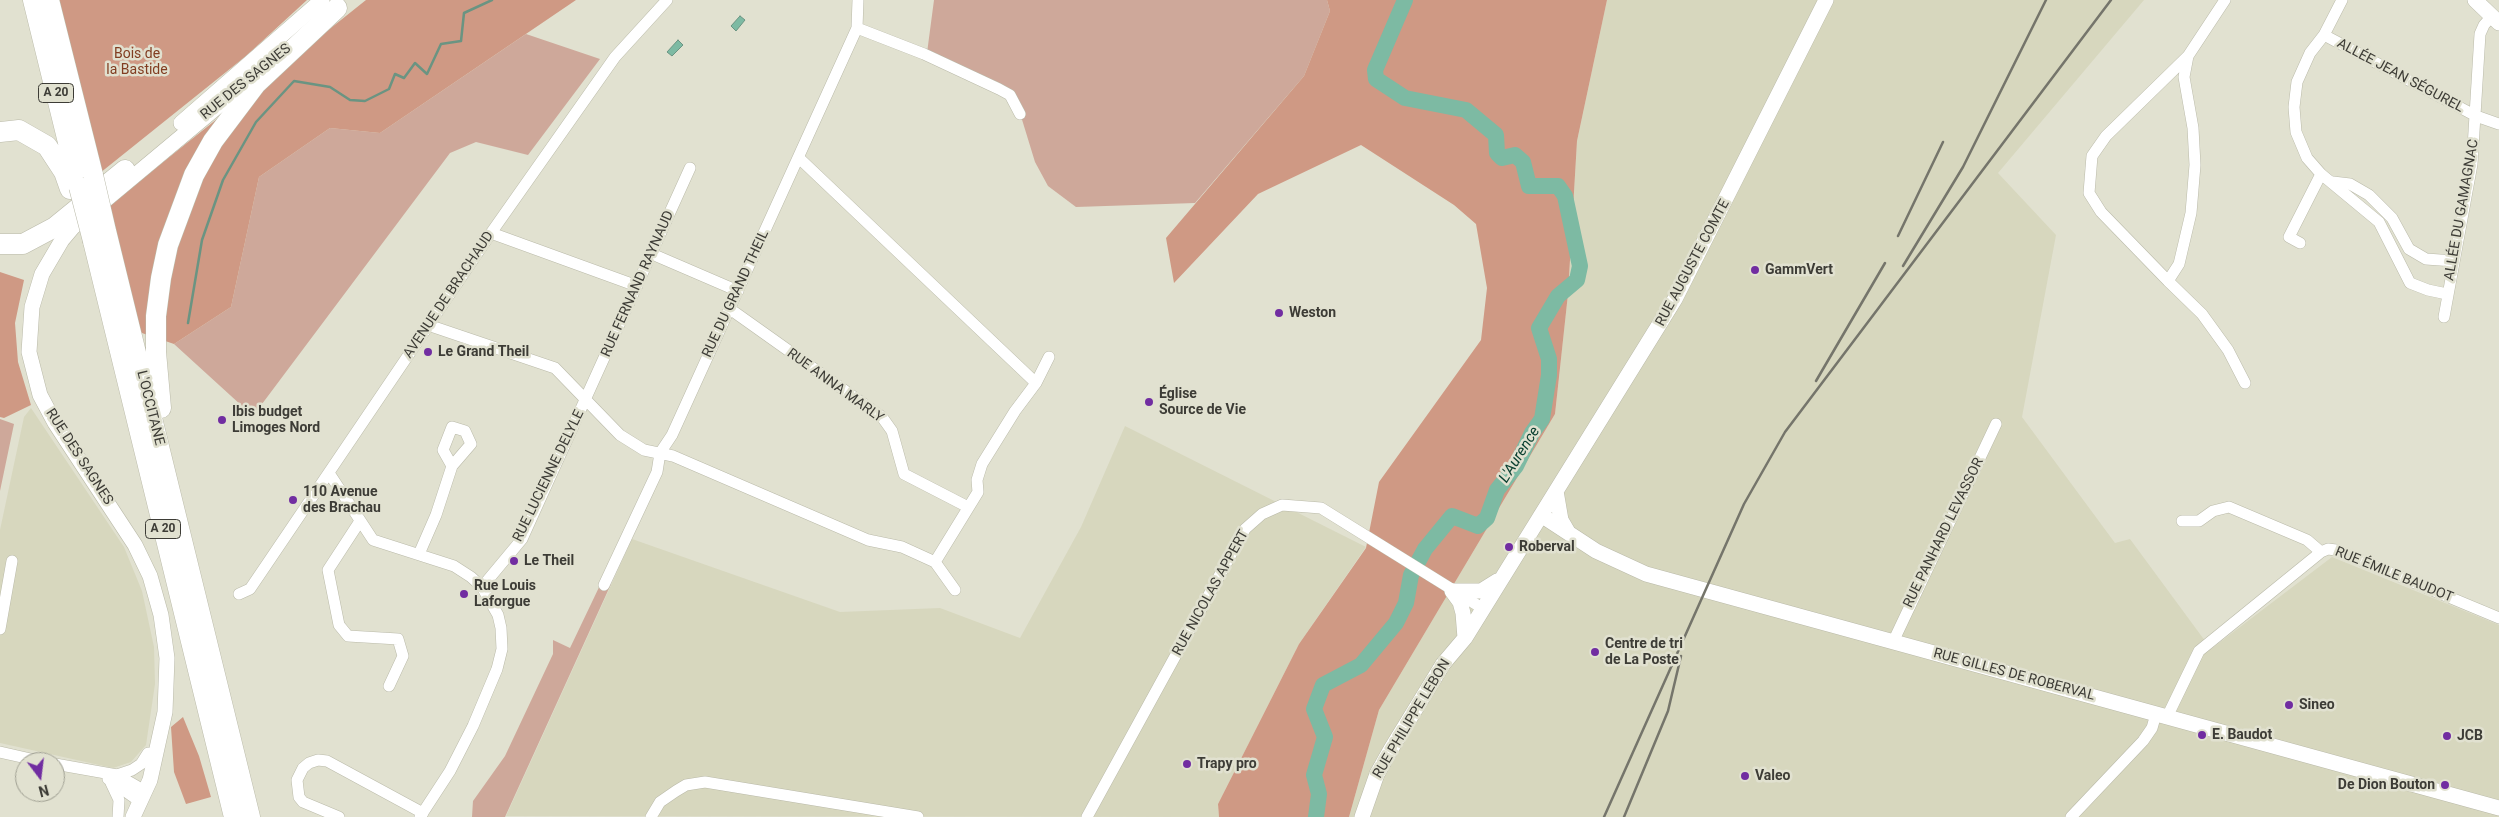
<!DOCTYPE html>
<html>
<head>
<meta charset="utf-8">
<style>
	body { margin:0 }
	#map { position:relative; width:2499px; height:817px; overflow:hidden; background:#e1e1d0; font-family:Roboto,sans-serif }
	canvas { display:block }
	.north { position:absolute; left:15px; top:752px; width:50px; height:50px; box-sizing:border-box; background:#e1e1d0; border:1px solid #9f9f92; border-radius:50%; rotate:165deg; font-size:14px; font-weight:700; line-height:20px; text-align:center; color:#3d3c36 }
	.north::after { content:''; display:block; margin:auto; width:18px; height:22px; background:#712da1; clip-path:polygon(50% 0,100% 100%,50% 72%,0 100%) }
</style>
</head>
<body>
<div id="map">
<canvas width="2499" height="817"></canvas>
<div class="north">N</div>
</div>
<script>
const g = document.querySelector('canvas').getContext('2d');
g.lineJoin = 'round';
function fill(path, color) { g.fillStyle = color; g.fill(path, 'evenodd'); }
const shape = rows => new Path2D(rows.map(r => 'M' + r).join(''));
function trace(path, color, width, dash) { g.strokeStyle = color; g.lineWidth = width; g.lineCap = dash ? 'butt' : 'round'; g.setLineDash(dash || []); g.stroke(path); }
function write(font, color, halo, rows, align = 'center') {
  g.font = font + ' Roboto,sans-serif'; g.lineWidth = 5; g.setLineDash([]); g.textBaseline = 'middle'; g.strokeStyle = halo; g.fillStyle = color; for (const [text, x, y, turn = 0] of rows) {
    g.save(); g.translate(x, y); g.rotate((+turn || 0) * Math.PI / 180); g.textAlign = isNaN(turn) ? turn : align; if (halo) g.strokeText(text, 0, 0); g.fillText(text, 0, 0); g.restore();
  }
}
const built = shape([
	[1607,0,2144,0,1998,173,2056,235,2022,417,2115,543,2130,539,2211,649,2332,557,2499,625,2499,817,1349,817,1379,710,1555,414,1568,294,1577,141],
	[31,408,124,547,142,591,154,647,155,684,146,745,131,762,113,768,0,743,0,530,24,417],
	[1125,426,1366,547,1299,644,1218,804,1219,817,506,816,632,539,840,612,940,608,1020,638,1081,527]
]);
const green = shape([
	[934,0,1327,0,1330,11,1304,76,1195,203,1076,207,1048,186,1035,162,1016,100,927,53],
	[526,34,600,59,528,155,476,142,450,153,253,416,174,344,231,307,259,177,330,128,380,133],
	[0,419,14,424,0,491],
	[602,581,611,584,505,817,472,817,473,801,505,756,553,654,553,640,570,648]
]);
const forest = shape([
	[58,0,307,0,246,56,100,173],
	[366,0,576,0,380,133,330,128,259,177,231,307,174,344,139,332,108,206],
	[1327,0,1607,0,1577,141,1568,294,1555,414,1379,710,1349,817,1219,817,1218,804,1299,644,1366,548,1379,482,1481,340,1487,288,1476,224,1454,205,1361,145,1258,194,1174,283,1166,238,1304,76,1330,11],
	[0,272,24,280,15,323,18,362,31,405,4,418,0,417],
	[183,717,199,756,211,797,186,804,174,772,171,727]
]);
const water = shape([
	[740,16,745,20,736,31,731,26,740,16],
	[678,40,683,45,672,56,667,52,678,40]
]);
const stream = shape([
	[188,323,202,240,223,180,256,122,294,81,330,87,350,100,365,101,389,89,395,74,404,78,415,63,427,74,441,44,461,41,464,13,492,0]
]);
const river = shape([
	[1316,817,1319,794,1314,775,1325,737,1314,709,1323,685,1361,665,1396,623,1406,603,1411,575,1425,549,1452,516,1478,526,1487,518,1497,490,1516,466,1532,433,1542,419,1549,375,1549,359,1539,328,1558,296,1577,280,1580,266,1565,196,1558,186,1529,186,1523,162,1515,155,1502,158,1497,153,1496,135,1466,110,1405,98,1376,79,1375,70,1405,0]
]);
const street = shape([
	[2342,0,2324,35,2310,53,2297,82,2294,107,2296,132,2307,158,2321,174,2379,222,2410,283,2428,290,2447,294],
	[857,28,924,54,999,89,1010,95,1020,114],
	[2324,35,2476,116,2499,124],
	[2188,56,2184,77,2193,128,2195,165,2191,213,2179,264,2168,281,2101,212,2089,193,2092,156,2106,136,2188,56,2225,0],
	[799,158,1036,383],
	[2333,182,2350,184,2369,195,2392,218,2409,249,2426,259,2454,261],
	[491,233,637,286],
	[2300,243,2289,237,2321,174],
	[652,254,738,291],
	[2168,281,2202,314,2228,350,2245,383],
	[730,309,882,417,892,431,904,474,968,507],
	[2444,317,2472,164,2480,34,2484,25,2491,17],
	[428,325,555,368,620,435,644,450,673,456,868,540,902,547,935,562,978,492,977,480,982,464,1015,411,1036,383,1049,357],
	[329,473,373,540,454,566,471,577,482,587,498,615,501,628,502,649,497,669,473,726,450,771,420,817],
	[360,521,328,570,339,625,348,636,398,639,403,656,389,686],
	[2182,521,2199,521,2213,511,2229,507,2307,540,2321,552,2328,549,2336,550,2499,618],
	[419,554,436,515,452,466,471,444,465,431,452,427,443,450,452,466],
	[935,562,955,590],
	[604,585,657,472,660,453,672,435,857,28,858,0],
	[482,587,522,539,690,168],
	[239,594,250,589,491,233,615,57,667,0],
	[0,629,12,561],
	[1893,642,1996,424],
	[2167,717,2199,651,2321,552],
	[0,752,44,762],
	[55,764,117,775,132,770,141,764,148,753],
	[108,779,135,798,144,795,138,787,117,775],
	[111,783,119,800,118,817],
	[339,817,303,802,299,797,297,780,303,768,309,763,318,760,327,761,423,813],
	[651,817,660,802,676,791,686,785,705,782,918,817],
	[1087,817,1245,529,1262,514,1282,505,1321,508,1482,608],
	[2071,817,2143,741,2152,728,2156,714]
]);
const secondary = shape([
	[2475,0,2499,23],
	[181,123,322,0],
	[1556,491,1561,520,1568,532],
	[1541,515,1596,551,1646,574,2499,808],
	[1452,591,1481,591,1497,581],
	[1452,591,1460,602,1463,613,1465,638],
	[133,817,150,780,165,712,167,658,161,615,150,576,135,545,55,423,40,395,29,352,32,307,42,274,62,240,73,227,259,72],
	[1362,817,1377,774,1391,749,1443,664,1465,638,1675,299,1826,0]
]);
const highway = shape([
	[33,0,79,187],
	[49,0,93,175],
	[0,132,19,130,47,146,64,172,70,189],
	[106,231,250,817],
	[93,241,234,817],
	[0,244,23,244,55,227,125,170],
	[161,408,156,352,156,316,161,278,168,245,194,175,213,141,256,84,337,8]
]);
const rail = shape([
	[1898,236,1943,142],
	[1903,266,1963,167,2046,0],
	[1816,381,1885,263],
	[1604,817,1744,504,1785,432,2111,0],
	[1624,817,1668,711,1681,656]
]);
const highwayBridge = shape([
	[93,175,106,231],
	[79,187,93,241]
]);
const markers = [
	[1755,270,5,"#712da1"],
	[1279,313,5,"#712da1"],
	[428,352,5,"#712da1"],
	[1149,402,5,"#712da1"],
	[222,420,5,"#712da1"],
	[293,500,5,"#712da1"],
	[1509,547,5,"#712da1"],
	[514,561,5,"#712da1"],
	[464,594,5,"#712da1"],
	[1595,652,5,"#712da1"],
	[2289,705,5,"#712da1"],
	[2202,735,5,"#712da1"],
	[2447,736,5,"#712da1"],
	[1187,764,5,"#712da1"],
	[1745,776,5,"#712da1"],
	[2445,785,5,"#712da1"]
];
const shields = [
	[56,93,35],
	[163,529,35]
];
const shieldNames = [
	["A 20",56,93],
	["A 20",163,529]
];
const parkNames = [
	["Bois de",137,54],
	["la Bastide",137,70]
];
const streetNames = [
	["ALLÉE JEAN SÉGUREL",2400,76,28],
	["RUE DES SAGNES",246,82,-39],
	["ALLÉE DU GAMAGNAC",2462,210,-80],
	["RUE AUGUSTE COMTE",1693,263,-62],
	["RUE FERNAND RAYNAUD",638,284,-66],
	["RUE DU GRAND THEIL",736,294,-65],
	["AVENUE DE BRACHAUD",449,295,-56],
	["RUE ANNA MARLY",835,386,36],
	["L'OCCITANE",150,408,76],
	["RUE DES SAGNES",79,457,57],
	["RUE LUCIENNE DELYLE",549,476,-64],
	["RUE PANHARD LEVASSOR",1944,533,-64],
	["RUE ÉMILE BAUDOT",2394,575,22],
	["RUE NICOLAS APPERT",1211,593,-61],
	["RUE GILLES DE ROBERVAL",2014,675,15],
	["RUE PHILIPPE LEBON",1412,719,-59]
];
const poiNames = [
	["GammVert",1765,270],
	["Weston",1289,313],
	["Le Grand Theil",438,352],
	["Église",1159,394],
	["Source de Vie",1159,410],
	["Ibis budget",232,412],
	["Limoges Nord",232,428],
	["110 Avenue",303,492],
	["des Brachau",303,508],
	["Roberval",1519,547],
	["Le Theil",524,561],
	["Rue Louis",474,586],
	["Laforgue",474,602],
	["Centre de tri",1605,644],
	["de La Poste",1605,660],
	["Sineo",2299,705],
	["E. Baudot",2212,735],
	["JCB",2457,736],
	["Trapy pro",1197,764],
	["Valeo",1755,776],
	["De Dion Bouton",2435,785,"right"]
];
const waterNames = [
	["L'Aurence",1520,455,-58]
];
fill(built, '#d7d7be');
fill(green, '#cea89a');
fill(forest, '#cf9984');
fill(water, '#7dbaa3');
trace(water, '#6a9482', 1);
trace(stream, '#6a9482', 2.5);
trace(river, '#7dbaa3', 16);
trace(street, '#babaa9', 12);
trace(secondary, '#babaa9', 16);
trace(highway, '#babaa9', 21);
trace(street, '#fff', 11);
trace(secondary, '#fff', 15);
trace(highway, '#fff', 20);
trace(rail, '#75756b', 2.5);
trace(highwayBridge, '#babaa9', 21, []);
trace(highwayBridge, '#fff', 20);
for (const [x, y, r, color] of markers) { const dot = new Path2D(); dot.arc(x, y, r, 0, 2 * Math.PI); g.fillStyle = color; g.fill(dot); trace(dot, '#e1e1d0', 2); }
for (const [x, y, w] of shields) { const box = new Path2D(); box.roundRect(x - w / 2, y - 9.5, w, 19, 4); g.fillStyle = '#e1e1d0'; g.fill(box); trace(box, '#3d3c36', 1); }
write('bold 12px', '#3d3c36', null, shieldNames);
write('14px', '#813d21', '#e1e1d0', parkNames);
write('14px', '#3d3c36', '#e1e1d0', streetNames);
write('bold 14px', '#3d3c36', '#e1e1d0', poiNames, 'left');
write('italic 15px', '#0a4031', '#e1e1d0', waterNames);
</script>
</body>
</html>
